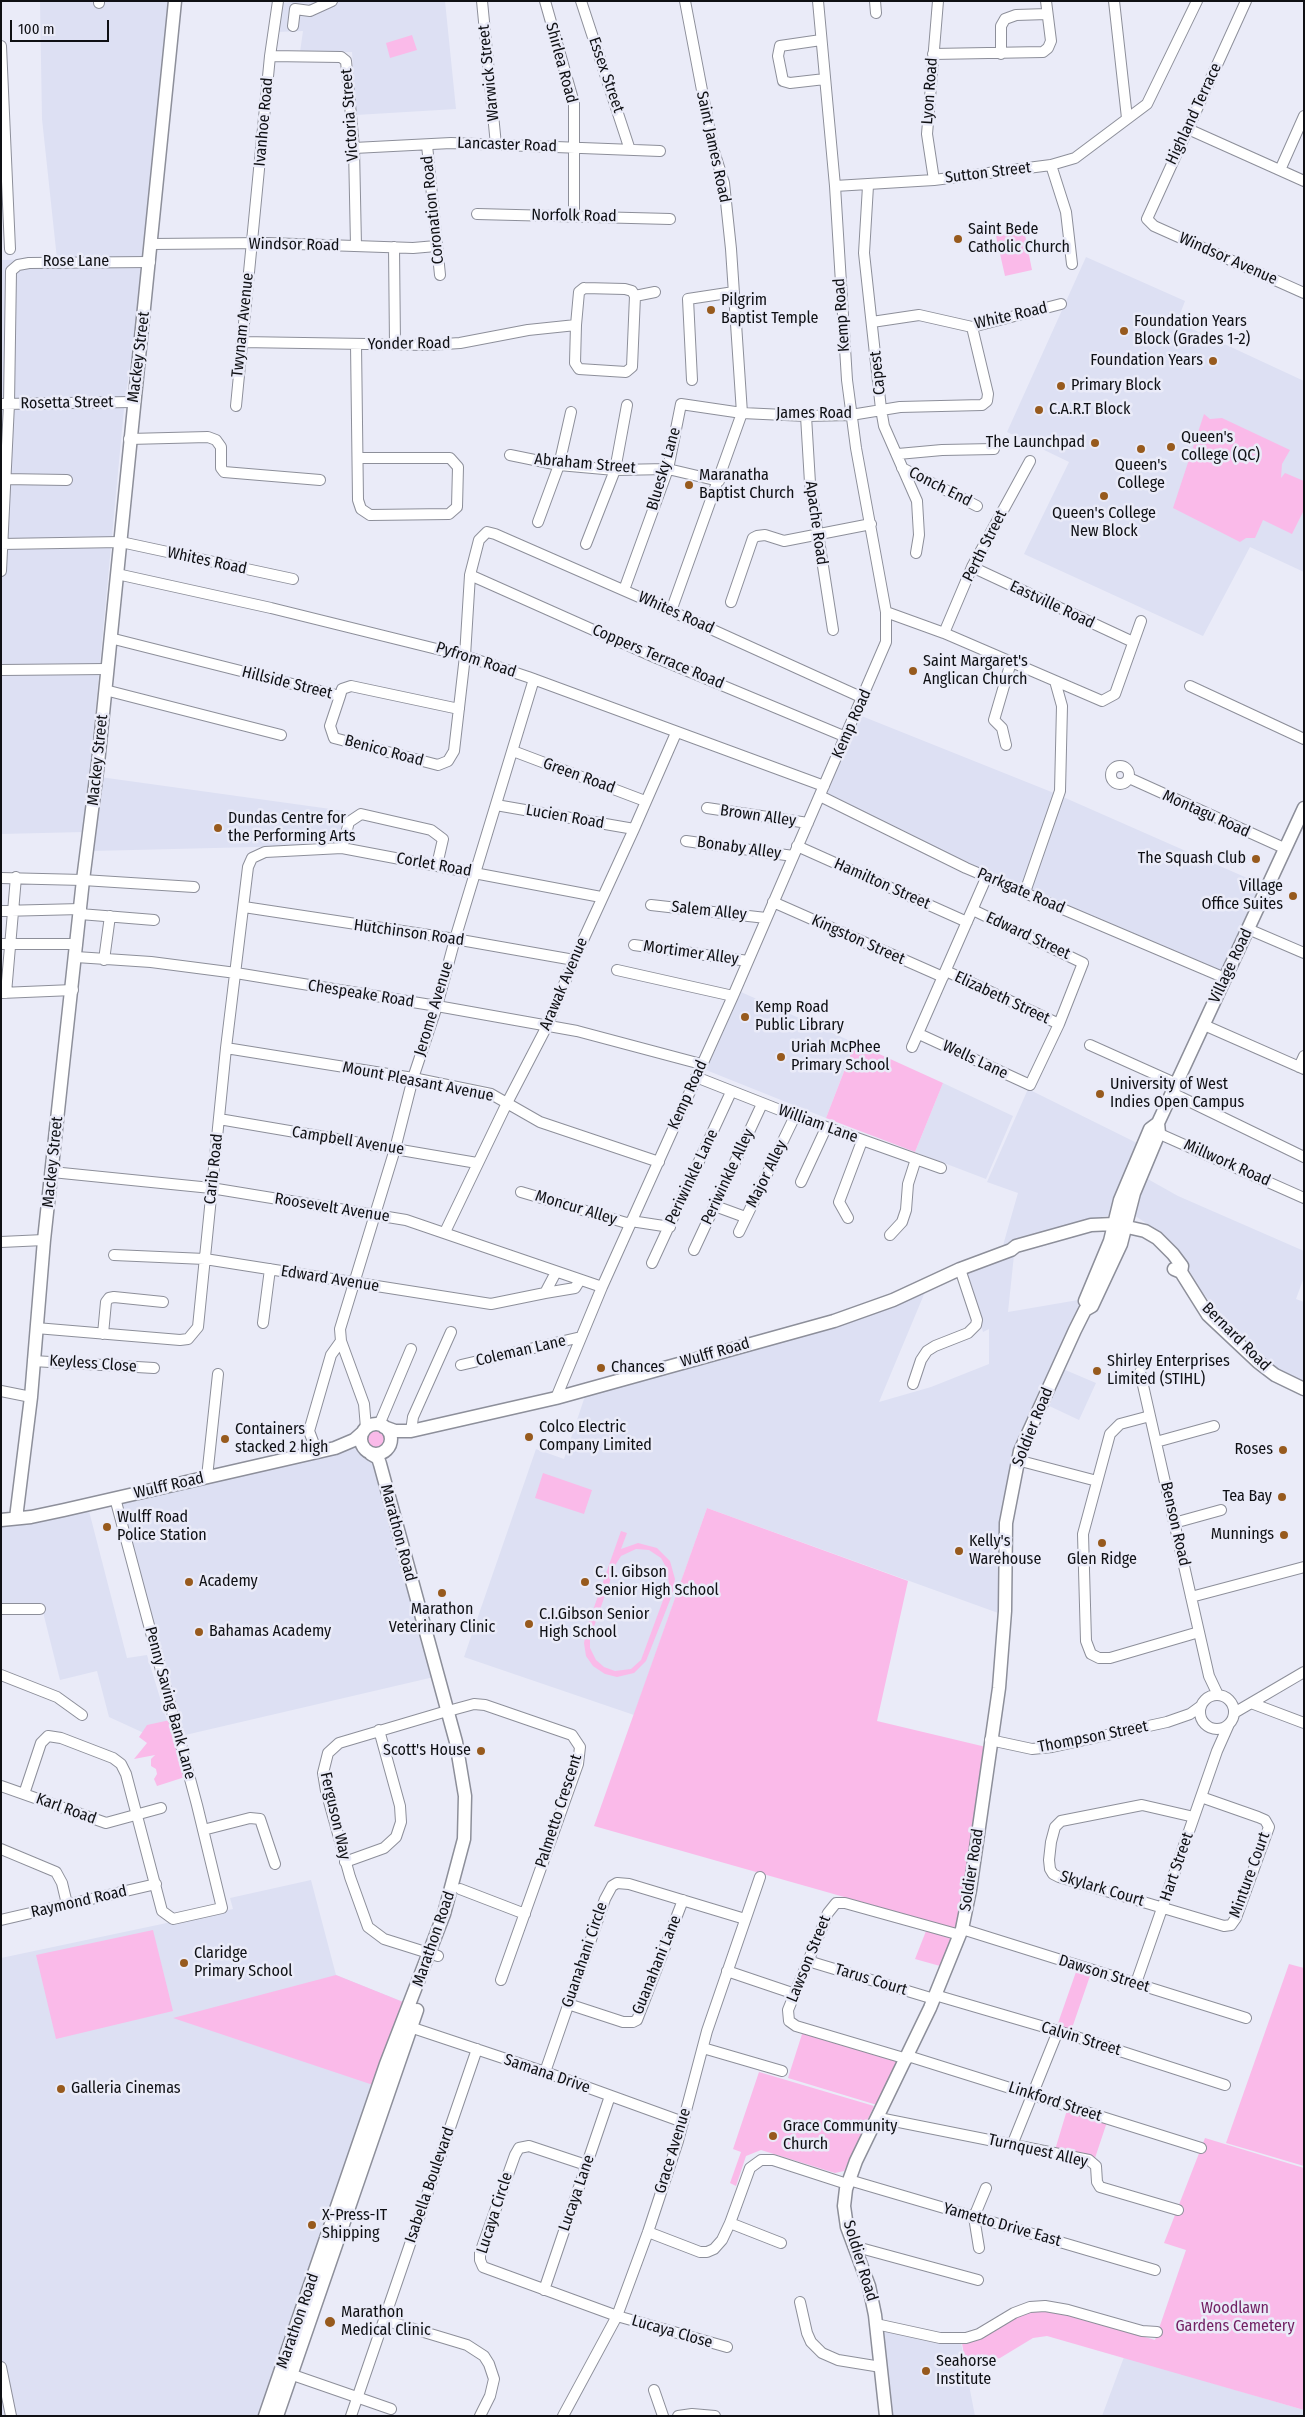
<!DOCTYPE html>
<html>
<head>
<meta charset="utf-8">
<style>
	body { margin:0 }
	#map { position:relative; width:1305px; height:2417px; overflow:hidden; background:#eaebf8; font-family:"Fira Sans Condensed",sans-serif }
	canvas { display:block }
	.frame { position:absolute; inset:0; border:2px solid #0f1014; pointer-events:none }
	.scale { position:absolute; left:10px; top:20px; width:99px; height:22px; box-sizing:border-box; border:2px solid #0f1014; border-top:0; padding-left:6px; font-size:15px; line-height:18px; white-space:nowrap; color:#0f1014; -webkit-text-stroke:4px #eaebf8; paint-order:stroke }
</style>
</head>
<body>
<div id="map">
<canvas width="1305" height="2417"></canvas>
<div class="frame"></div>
<div class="scale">100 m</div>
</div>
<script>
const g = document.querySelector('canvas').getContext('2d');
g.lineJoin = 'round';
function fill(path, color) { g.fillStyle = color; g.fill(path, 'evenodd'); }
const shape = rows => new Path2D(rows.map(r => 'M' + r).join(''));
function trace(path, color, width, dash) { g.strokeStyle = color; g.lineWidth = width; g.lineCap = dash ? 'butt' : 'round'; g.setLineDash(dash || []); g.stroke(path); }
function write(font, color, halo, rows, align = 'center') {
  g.font = font + ' "Fira Sans Condensed",sans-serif'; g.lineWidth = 5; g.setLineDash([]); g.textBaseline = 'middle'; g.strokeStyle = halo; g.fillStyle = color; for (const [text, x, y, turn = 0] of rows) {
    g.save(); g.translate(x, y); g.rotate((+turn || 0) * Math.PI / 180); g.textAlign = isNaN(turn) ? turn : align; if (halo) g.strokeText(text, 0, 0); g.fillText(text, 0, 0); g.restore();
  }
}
const built = shape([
	[40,1,169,1,145,259,124,409,84,832,1,834,1,260,57,259,42,119],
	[307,1,445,1,456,109,356,115,352,52,300,52,303,31,276,32,280,3],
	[1086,257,1185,301,1177,322,1304,381,1304,572,1250,547,1203,636,1024,554,1069,462,1007,432],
	[859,715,1054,793,1263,885,1218,981,821,802],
	[100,777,345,811,337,845,92,851],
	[741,992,855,1043,826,1118,706,1070],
	[943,1083,1013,1116,986,1179,915,1152],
	[1028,1089,1141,1145,1110,1215,1060,1227,1002,1249,1018,1193,987,1182],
	[1146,1178,1178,1196,1304,1251,1304,1277,1296,1299,1304,1302,1304,1383,1265,1362,1227,1324,1203,1293,1174,1246,1159,1232,1131,1213],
	[1014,1255,1008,1312,1084,1299,1015,1455,1001,1614,707,1508,634,1715,464,1657,536,1449,564,1459,585,1396,906,1301,925,1292,879,1402,931,1387,989,1364,989,1329,983,1332,965,1272],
	[1063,1369,1096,1383,1079,1420,1045,1404],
	[374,1444,434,1677,181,1736,119,1502],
	[89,1511,127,1658,147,1655,167,1721,146,1734,109,1717,97,1671,60,1680,43,1612,1,1611,1,1526,33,1524],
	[311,1880,336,1975,411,2005,264,2416,1,2416,1,1958,233,1909,230,1898],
	[880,2330,932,2341,961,2343,975,2416,891,2416],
	[1124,2357,1304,2410,1304,2416,1102,2416]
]);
const green = shape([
	[412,35,417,50,390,58,386,43],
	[1024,230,1032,270,1005,276,996,236],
	[1204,414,1210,419,1222,418,1290,450,1282,464,1281,478,1285,473,1304,481,1304,510,1292,534,1263,520,1255,538,1246,538,1240,542,1173,508],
	[855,1043,943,1083,915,1152,826,1118],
	'366 1439a9 9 0 1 1 18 0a9 9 0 1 1-18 0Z',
	[543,1473,592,1490,584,1514,535,1498],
	[707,1508,908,1581,877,1721,986,1747,966,1885,957,1929,594,1826],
	[621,1531,627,1533,621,1549,638,1543,657,1548,670,1561,675,1579,672,1595,646,1661,634,1673,617,1677,605,1674,593,1666,586,1656,584,1643,587,1627],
	[636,1549,649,1550,661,1558,667,1569,669,1584,641,1660,631,1669,615,1671,604,1667,596,1660,590,1648,590,1638,616,1564,621,1556],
	[170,1720,185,1777,157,1786,154,1779,157,1774,156,1769,151,1766,151,1759,155,1755,134,1759,147,1743,139,1737,147,1725],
	[153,1930,173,2011,56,2039,36,1955],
	[926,1931,951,1938,940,1966,915,1959],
	[1289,1964,1304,1968,1304,2166,1226,2143],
	[1077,1969,1091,1973,1071,2031,1057,2026],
	[336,1975,408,2004,379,2087,173,2018],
	[803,2031,897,2061,877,2105,788,2078],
	[759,2072,874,2106,844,2171,835,2173,761,2150,746,2156,736,2186,730,2183,741,2152,733,2149],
	[1067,2110,1107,2122,1095,2158,1055,2150],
	[1205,2138,1304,2168,1304,2410,1047,2336,1033,2338,1000,2358,966,2367,962,2343,980,2338,1021,2314,1038,2310,1059,2312,1155,2340,1186,2250,1164,2243]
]);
const minor = shape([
	[482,1,496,145],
	[545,1,574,103,574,216],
	[581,1,630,150],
	[875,1,876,13],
	[1114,1,1127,118],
	[1246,1,1147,219,1154,226,1304,293],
	[99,3,99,1],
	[293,26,295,9,310,11,332,1],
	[821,40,780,46,778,56,783,81,790,83,825,79],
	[1,46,10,249],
	[933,54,1043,52,1048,48,1051,41,1046,1],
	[1001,54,1001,26,1005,19,1016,15,1047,14],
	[270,56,341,57,346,61,354,148,356,246],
	[1188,129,1304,181],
	[427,145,440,275],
	[354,148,451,143,660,151],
	[1051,165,1066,212,1072,264],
	[1280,170,1304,116],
	[934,180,927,134,938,1],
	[835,186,934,180,1051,165,1075,158,1147,104,1197,1],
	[868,186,864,253,881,409,884,426,917,501,919,535,916,553],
	[477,214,670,219],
	[151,244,267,243,413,248,436,246],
	[394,247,395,345],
	[584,288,625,289,632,291,635,296,632,367,626,372,579,369,575,363,576,325,579,292,584,288],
	[635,296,655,292],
	[872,322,919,315,972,327,1061,304],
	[241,342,429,345,460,343,528,330,576,325],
	[356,344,358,500,361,509,370,515,449,514,457,507,458,467,450,458,359,458],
	[692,380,688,299,734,292],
	[1,404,133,402],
	[236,406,270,56,278,1],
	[806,416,810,483,833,630],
	[129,439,208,437,216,440,221,447,221,468,224,472,320,480],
	[898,454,942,450,994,449],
	[510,455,559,465,615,470,668,469,719,481],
	[902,468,977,506],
	[4,479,67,480],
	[538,522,559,465,571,412],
	[1,544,121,542,293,579],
	[586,544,615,470,627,405],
	[972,567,1133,642],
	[1,571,9,404,11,271,18,265,29,263,150,262],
	[117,574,271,608,465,656,528,677,824,786],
	[470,575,654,657,846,737],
	[624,590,668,469,681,404,742,413,806,416,851,415,900,407,982,405,987,401,988,394,972,327],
	[731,602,753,538,757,536,765,535,784,541,871,524],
	[671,611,742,413,731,249,724,183,713,148,685,1],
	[886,612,944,633,1102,701,1115,694,1141,621],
	[944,633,972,567,1030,461],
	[110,638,340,696,342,689,351,686,459,709],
	[1,670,107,669],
	[1190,686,1304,739],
	[105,690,281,735],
	[340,696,330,726,334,738,438,765,448,761,454,751,465,656,470,575,479,540,487,532,495,534,671,611,863,698],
	[1006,745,1002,728,994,720,1011,662],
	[513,751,645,801],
	'1111 775a9 9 0 1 1 18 0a9 9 0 1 1-18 0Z',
	[1129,778,1284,848],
	[820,796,966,868,1225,978],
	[496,805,634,829],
	[707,808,808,823],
	[686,841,793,856],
	[797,846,967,922],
	[342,848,349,822,361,814,431,830,443,839,437,865],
	[1,878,83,880,194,887],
	[1025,892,1060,791,1062,706,1055,681],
	[773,902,943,977],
	[651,905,766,918],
	[244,907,455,939,574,960],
	[1,911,81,909],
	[80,914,154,920],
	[1248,929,1304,953],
	[1,944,77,944],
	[634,945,748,961],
	[76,957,151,962,236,973,437,1006,577,1031,701,1064],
	[104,960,110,916],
	[617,970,733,996],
	[946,971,1059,1024],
	[1,993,73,990],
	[6,993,16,877],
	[1204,1025,1304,1069],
	[919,1034,1030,1085,1059,1024,1083,963,973,910],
	[1090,1045,1177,1084],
	[912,1047,987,876],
	[226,1048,413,1078,491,1094,540,1122,659,1162],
	[1299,1067,1304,1056],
	[696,1077,795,1116,941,1168],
	[1172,1093,1304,1157],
	[219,1119,477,1163],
	[1153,1131,1304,1198],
	[52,1172,211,1188,406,1220,602,1287],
	[801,1182,826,1128],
	[521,1192,630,1224],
	[715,1206,745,1217],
	[848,1218,839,1202,862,1141],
	[631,1221,670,1227],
	[445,1232,507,1103,547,1026,574,960,634,829,676,733],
	[739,1232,795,1116],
	[890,1235,902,1222,906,1210,908,1184,916,1159],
	[1,1242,44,1240],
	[694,1250,762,1104],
	[114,1255,205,1259,491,1304,545,1293,556,1272],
	[652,1263,731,1092],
	[545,1293,575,1288,580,1280],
	[263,1323,270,1269],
	[36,1328,180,1340,188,1339,198,1327,226,1048,248,867,252,858,265,852,342,848,601,897],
	[103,1334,106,1302,109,1298,114,1297,163,1302],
	[33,1361,154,1368],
	[461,1365,581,1337],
	[1140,1372,1209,1676,1218,1695],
	[913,1384,921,1360,927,1351,935,1346,968,1333,976,1325,977,1320,960,1269],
	[1,1391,31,1397],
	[556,1398,602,1287,733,996,886,642,886,612,856,448,847,380,835,186,818,1],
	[1150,1416,1120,1424,1110,1434,1083,1534,1086,1641,1091,1654,1099,1658,1110,1658,1199,1632],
	[379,1425,411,1349],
	[366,1428,364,1404,341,1341,340,1329,395,1149,413,1078,437,1006,455,939,534,679],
	[411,1431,413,1417,451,1332],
	[1156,1442,1214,1426],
	[317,1452,309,1431,331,1355,341,1341],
	[1017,1460,1097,1481],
	[207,1477,218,1374],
	[1174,1523,1221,1510],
	[1191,1597,1304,1567],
	[1,1609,40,1609],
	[1,1675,57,1697,82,1715],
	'1200 1712a17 17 0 1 1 34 0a17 17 0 1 1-34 0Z',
	[1251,1703,1304,1723],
	[452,1710,474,1704,485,1705,572,1735,580,1747,578,1764,501,1980],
	[1234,1713,1304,1672],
	[990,1740,1032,1749,1052,1747,1167,1722,1190,1714,1201,1706],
	[1,1786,106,1823,161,1808],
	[24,1794,41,1743,48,1736,61,1738,113,1758,121,1764,126,1774,162,1911,173,1919,222,1908,197,1805,115,1498],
	[1194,1817,1142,1805,1061,1821,1055,1827,1051,1842,1049,1860,1050,1869,1053,1874,1059,1877,1224,1926,1231,1925,1236,1918,1269,1827,1265,1820,1258,1817,1201,1797],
	[203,1830,250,1818,260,1819,275,1864],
	[1,1849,56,1872,62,1883,67,1904],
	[345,1862,384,1848,396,1837,401,1822,400,1806,379,1730],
	[460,1889,525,1914],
	[1,1920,156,1884],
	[962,1929,1246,2018],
	[438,1956,384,1939,368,1927,350,1877,326,1791,323,1773,328,1753,339,1743,447,1711],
	[808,1961,934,1999],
	[727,1971,795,1994],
	[1136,1983,1217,1751,1229,1724],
	[935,1995,1058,2031,1225,2085],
	[568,2004,623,2022,633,2022,637,2020,683,1900],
	[410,2027,545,2072,683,2122],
	[703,2048,782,2071],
	[908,2056,1201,2148],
	[907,2059,796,2026,789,2021,788,2010,828,1913,836,1903,845,1903,960,1935],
	[545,2072,605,1899,612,1886,617,1883,629,1884,745,1919],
	[879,2118,1089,2160,1096,2166,1097,2182,1100,2187,1178,2210],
	[1012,2145,1058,2031],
	[586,2165,529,2146,519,2148,515,2155,480,2253,480,2260,483,2267,617,2316,727,2347],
	[849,2180,1155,2270],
	[730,2223,781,2243],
	[648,2232,700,2252,707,2252,714,2249,722,2240,730,2223,750,2168,761,2160,773,2160,847,2184],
	[853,2246,978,2280],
	[979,2248,974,2217,986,2188],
	[544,2290,610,2096],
	[800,2302,807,2333,811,2342,822,2353,838,2360,881,2367],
	[384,2320,467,2345,484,2356,489,2364,494,2379,490,2396,480,2416],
	[876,2324,940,2338,966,2338,979,2334,1014,2313,1030,2307,1045,2306,1068,2310,1142,2331,1157,2332],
	[1,2367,11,2416],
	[290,2374,391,2409],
	[654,2390,663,2416],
	[351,2416,477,2049],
	[563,2416,617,2316,648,2232,678,2141,707,2031,760,1877],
	[678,2416,692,2414,715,2416]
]);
const major = shape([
	[1174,1269,1181,1272,1208,1315,1258,1362,1275,1375,1304,1389],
	[1085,1301,1110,1241,1120,1200,1150,1129,1158,1123,1304,808],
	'361 1439a15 15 0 1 1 30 0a15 15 0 1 1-30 0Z',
	[384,1427,395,1431,411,1431,556,1398,834,1321,893,1300,960,1269,1011,1250,1016,1246,1091,1225,1114,1224,1145,1231,1157,1238,1173,1254,1182,1266,1181,1272],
	[16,1518,31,1397,44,1240,83,880,98,763,175,1],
	[1,1520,31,1517,64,1510,335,1448,354,1440,363,1432],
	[265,2416,386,2064,444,1914,464,1839,465,1796,456,1742,380,1464,378,1458,371,1454],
	[277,2416,417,2010],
	[886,2416,875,2315,869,2286,847,2227,844,2206,846,2189,856,2161,930,2008,962,1929,970,1890,999,1688,1005,1611,1006,1523,1020,1451,1075,1330,1085,1310,1092,1306,1121,1244,1134,1193,1159,1133,1158,1123]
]);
const markers = [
	[958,239,5,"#975a1d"],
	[711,310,5,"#975a1d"],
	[1124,331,5,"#975a1d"],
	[1213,361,5,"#975a1d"],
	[1061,386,5,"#975a1d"],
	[1039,410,5,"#975a1d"],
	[1095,443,5,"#975a1d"],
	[1171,447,5,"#975a1d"],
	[1141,449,5,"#975a1d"],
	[689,485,5,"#975a1d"],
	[1104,496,5,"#975a1d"],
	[913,671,5,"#975a1d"],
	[218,828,5,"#975a1d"],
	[1256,859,5,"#975a1d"],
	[1293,896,5,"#975a1d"],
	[745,1017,5,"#975a1d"],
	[781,1057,5,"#975a1d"],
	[1100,1094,5,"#975a1d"],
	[601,1368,5,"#975a1d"],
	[1097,1371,5,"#975a1d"],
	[529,1437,5,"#975a1d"],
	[225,1439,5,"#975a1d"],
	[1283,1450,5,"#975a1d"],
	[1282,1497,5,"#975a1d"],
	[107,1527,5,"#975a1d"],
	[1284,1535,5,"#975a1d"],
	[1102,1543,5,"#975a1d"],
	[959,1551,5,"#975a1d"],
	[189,1582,5,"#975a1d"],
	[585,1582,5,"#975a1d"],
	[442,1593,5,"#975a1d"],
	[529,1624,5,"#975a1d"],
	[199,1632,5,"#975a1d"],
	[481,1751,5,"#975a1d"],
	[184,1963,5,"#975a1d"],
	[61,2089,5,"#975a1d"],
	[773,2136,5,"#975a1d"],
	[312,2225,5,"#975a1d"],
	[330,2322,6,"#975a1d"],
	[926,2371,5,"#975a1d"]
];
const streetNames = [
	["Shirlea Road",561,63,75],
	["Warwick Street",489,73,-96],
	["Essex Street",606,75,71],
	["Lyon Road",930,91,-86],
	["Highland Terrace",1194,114,-65],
	["Victoria Street",350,115,-94],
	["Ivanhoe Road",264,122,-85],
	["Lancaster Road",507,145,2],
	["Saint James Road",713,147,78],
	["Sutton Street",988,173,-7],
	["Coronation Road",433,210,-96],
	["Norfolk Road",574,216,1],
	["Windsor Road",294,245,1],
	["Windsor Avenue",1228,259,24],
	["Rose Lane",76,262],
	["Kemp Road",842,315,-94],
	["White Road",1011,316,-13],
	["Twynam Avenue",243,325,-84],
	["Yonder Road",409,344,-1],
	["Mackey Street",139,357,-83],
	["Capest",878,373,-96],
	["Rosetta Street",67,403,-1],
	["James Road",814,414],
	["Abraham Street",585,464,5],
	["Bluesky Lane",664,469,-74],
	["Conch End",940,487,27],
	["Apache Road",816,523,82],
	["Perth Street",985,546,-63],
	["Whites Road",207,561,12],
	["Eastville Road",1052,605,25],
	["Whites Road",676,613,24],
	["Coppers Terrace Road",658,657,23],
	["Pyfrom Road",476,660,18],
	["Hillside Street",287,683,14],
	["Kemp Road",852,724,-66],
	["Benico Road",384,751,15],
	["Mackey Street",98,760,-84],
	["Green Road",579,776,20],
	["Montagu Road",1206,814,24],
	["Brown Alley",758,816,8],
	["Lucien Road",565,817,10],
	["Bonaby Alley",739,848,8],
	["Corlet Road",434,865,10],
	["Hamilton Street",882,884,24],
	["Parkgate Road",1021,891,23],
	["Salem Alley",709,911,6],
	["Hutchinson Road",409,933,8],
	["Edward Street",1028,936,25],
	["Kingston Street",858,940,24],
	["Mortimer Alley",691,953,8],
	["Village Road",1231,966,-65],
	["Arawak Avenue",564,984,-67],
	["Chespeake Road",361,994,9],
	["Elizabeth Street",1002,998,25],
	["Jerome Avenue",434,1009,-73],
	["Wells Lane",975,1060,25],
	["Mount Pleasant Avenue",418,1082,11],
	["Kemp Road",688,1095,-66],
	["William Lane",818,1124,20],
	["Campbell Avenue",348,1141,9],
	["Mackey Street",53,1162,-84],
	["Millwork Road",1227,1163,24],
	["Carib Road",214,1169,-84],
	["Major Alley",767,1174,-64],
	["Periwinkle Lane",692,1177,-65],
	["Periwinkle Alley",728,1177,-65],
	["Roosevelt Avenue",332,1208,9],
	["Moncur Alley",576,1208,17],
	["Edward Avenue",330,1279,9],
	["Bernard Road",1236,1337,45],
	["Coleman Lane",521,1351,-13],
	["Wulff Road",715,1353,-16],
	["Keyless Close",93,1364,4],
	["Soldier Road",1033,1427,-68],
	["Wulff Road",169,1486,-13],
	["Benson Road",1175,1524,77],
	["Marathon Road",398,1533,75],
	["Penny Saving Bank Lane",170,1703,75],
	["Thompson Street",1093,1737,-11],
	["Karl Road",66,1809,20],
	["Palmetto Crescent",559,1811,-72],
	["Ferguson Way",335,1816,77],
	["Hart Street",1177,1867,-71],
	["Soldier Road",972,1870,-81],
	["Minture Court",1250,1875,-70],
	["Skylark Court",1102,1889,17],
	["Raymond Road",79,1902,-13],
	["Marathon Road",434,1939,-71],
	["Guanahani Circle",585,1955,-71],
	["Lawson Street",809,1959,-68],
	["Guanahani Lane",657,1965,-68],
	["Dawson Street",1104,1974,17],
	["Tarus Court",871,1980,17],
	["Calvin Street",1081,2039,17],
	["Samana Drive",547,2074,19],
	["Linkford Street",1055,2102,18],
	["Grace Avenue",673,2151,-73],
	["Turnquest Alley",1038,2151,13],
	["Isabella Boulevard",430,2185,-71],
	["Lucaya Lane",577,2193,-71],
	["Lucaya Circle",495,2213,-72],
	["Yametto Drive East",1002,2225,16],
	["Soldier Road",860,2261,73],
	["Marathon Road",298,2321,-71],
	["Lucaya Close",672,2332,16]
];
const poiNames = [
	["Saint Bede",968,230],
	["Catholic Church",968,248],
	["Pilgrim",721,301],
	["Baptist Temple",721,319],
	["Foundation Years",1134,322],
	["Block (Grades 1-2)",1134,340],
	["Foundation Years",1203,361,"right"],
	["Primary Block",1071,386],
	["C.A.R.T Block",1049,410],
	["Queen's",1181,438],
	["College (QC)",1181,456],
	["The Launchpad",1085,443,"right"],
	["Queen's",1141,466,"center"],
	["College",1141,484,"center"],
	["Maranatha",699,476],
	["Baptist Church",699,494],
	["Queen's College",1104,514,"center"],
	["New Block",1104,532,"center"],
	["Saint Margaret's",923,662],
	["Anglican Church",923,680],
	["Dundas Centre for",228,819],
	["the Performing Arts",228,837],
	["The Squash Club",1246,859,"right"],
	["Village",1283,887,"right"],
	["Office Suites",1283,905,"right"],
	["Kemp Road",755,1008],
	["Public Library",755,1026],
	["Uriah McPhee",791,1048],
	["Primary School",791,1066],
	["University of West",1110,1085],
	["Indies Open Campus",1110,1103],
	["Shirley Enterprises",1107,1362],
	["Limited (STIHL)",1107,1380],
	["Chances",611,1368],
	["Colco Electric",539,1428],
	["Company Limited",539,1446],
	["Containers",235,1430],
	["stacked 2 high",235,1448],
	["Roses",1273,1450,"right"],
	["Tea Bay",1272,1497,"right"],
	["Wulff Road",117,1518],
	["Police Station",117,1536],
	["Munnings",1274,1535,"right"],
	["Kelly's",969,1542],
	["Warehouse",969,1560],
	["Glen Ridge",1102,1560,"center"],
	["C. I. Gibson",595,1573],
	["Senior High School",595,1591],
	["Academy",199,1582],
	["Marathon",442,1610,"center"],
	["Veterinary Clinic",442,1628,"center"],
	["C.I.Gibson Senior",539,1615],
	["High School",539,1633],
	["Bahamas Academy",209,1632],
	["Scott's House",471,1751,"right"],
	["Claridge",194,1954],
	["Primary School",194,1972],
	["Galleria Cinemas",71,2089],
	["Grace Community",783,2127],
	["Church",783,2145],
	["X-Press-IT",322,2216],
	["Shipping",322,2234],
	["Marathon",341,2313],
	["Medical Clinic",341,2331],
	["Seahorse",936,2362],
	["Institute",936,2380]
];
const parkNames = [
	["Woodlawn",1235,2309],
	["Gardens Cemetery",1235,2327]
];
fill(built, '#dde0f3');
fill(green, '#fabae9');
trace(minor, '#8d8f9a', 12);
trace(major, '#8d8f9a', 15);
trace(minor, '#fff', 10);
trace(major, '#fff', 12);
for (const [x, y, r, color] of markers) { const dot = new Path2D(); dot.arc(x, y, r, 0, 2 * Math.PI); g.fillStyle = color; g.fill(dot); trace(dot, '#eaebf8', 2); }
write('16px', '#0f1014', '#eaebf8', streetNames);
write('16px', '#0f1014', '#eaebf8', poiNames, 'left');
write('16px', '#711f62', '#eaebf8', parkNames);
</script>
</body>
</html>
